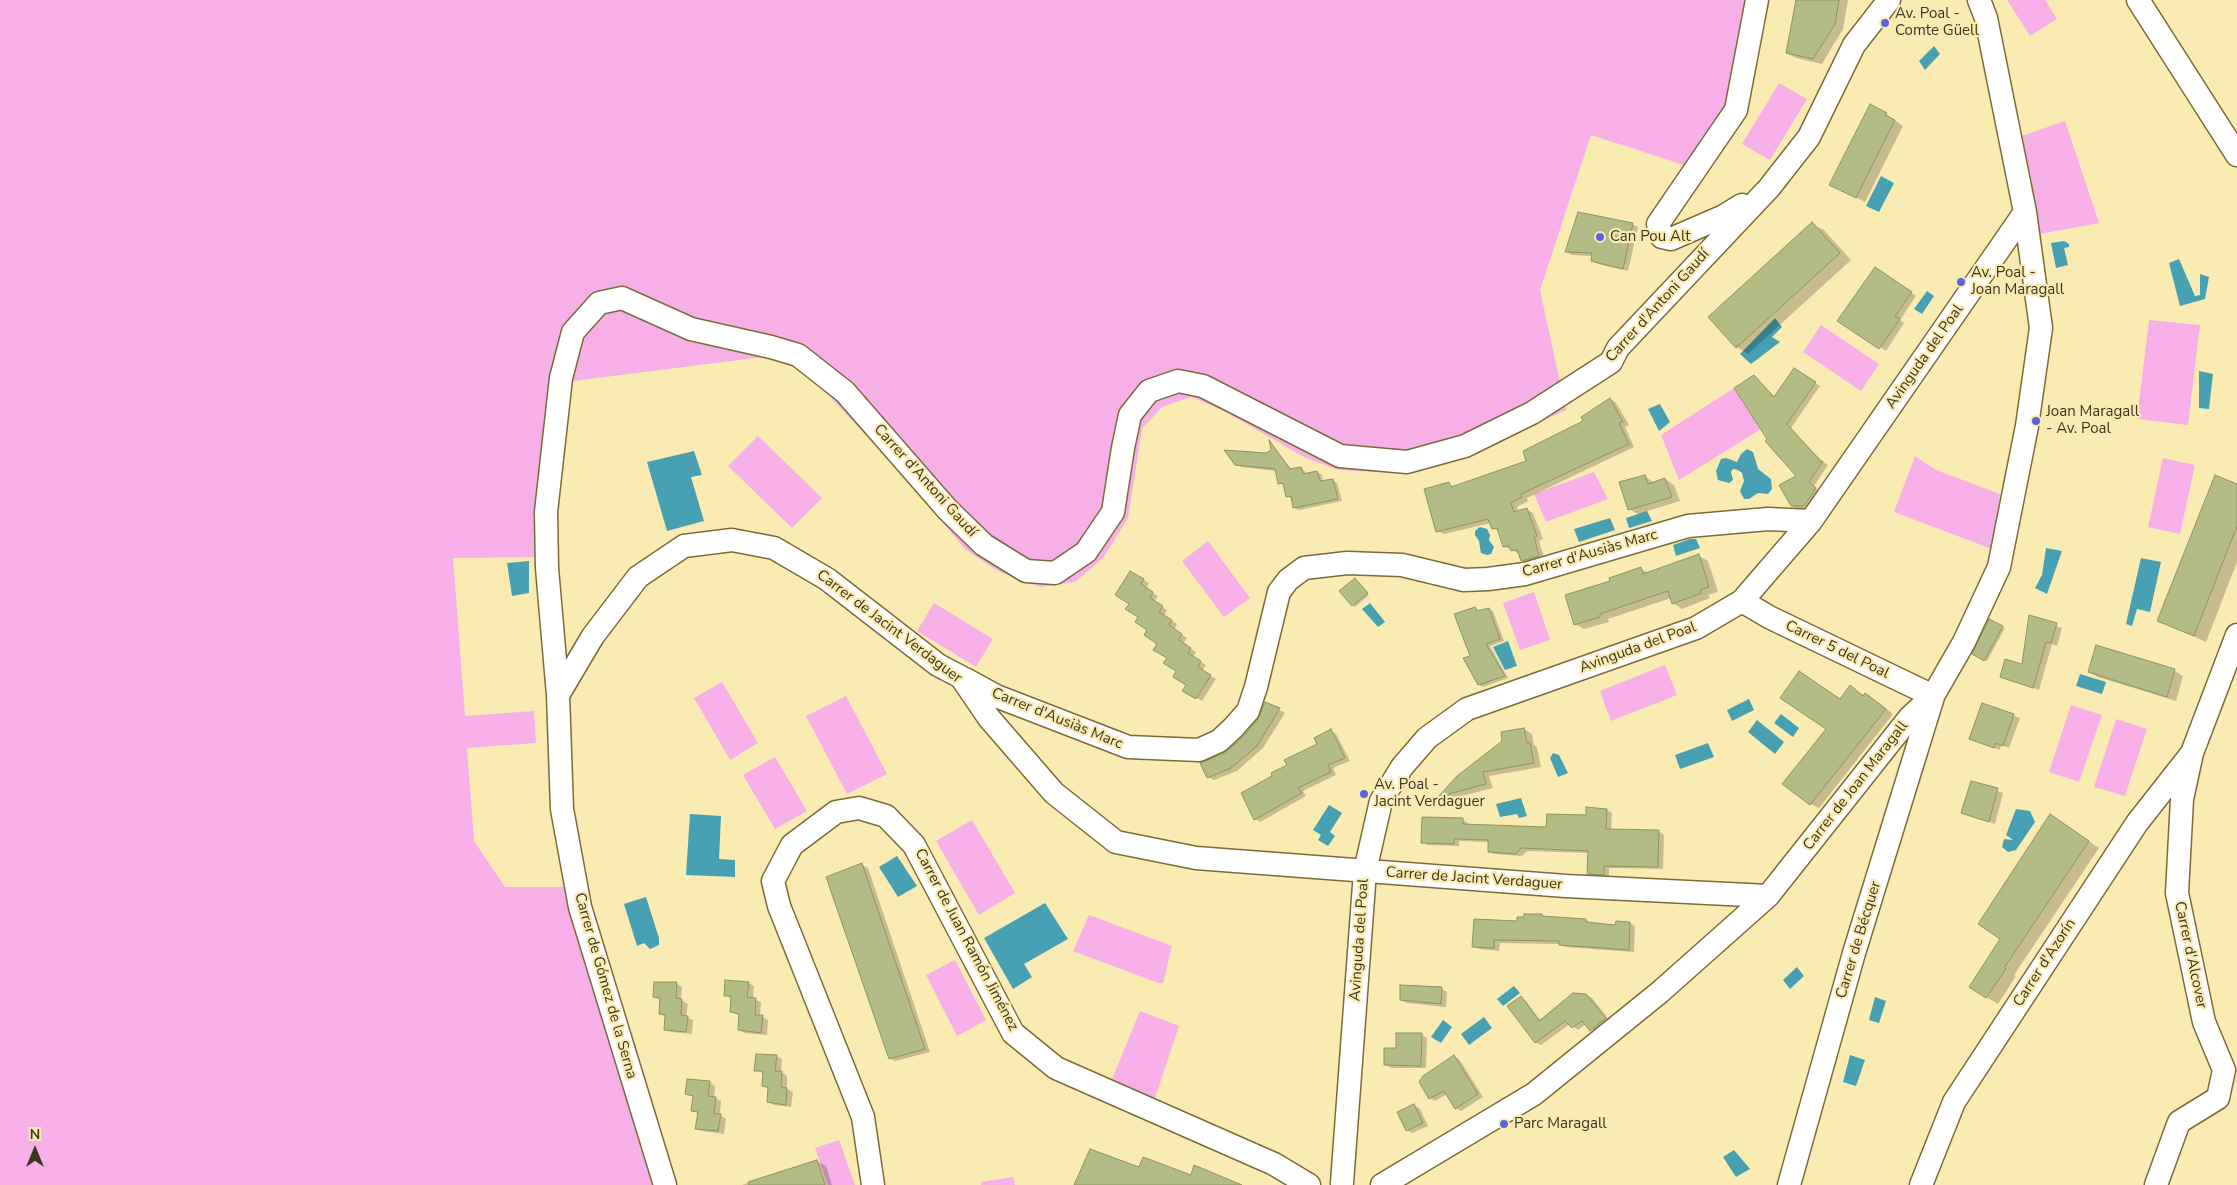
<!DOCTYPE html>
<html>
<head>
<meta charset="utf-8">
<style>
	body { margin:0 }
	#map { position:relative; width:2237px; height:1185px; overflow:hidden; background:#faebb2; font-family:"Nunito Sans",sans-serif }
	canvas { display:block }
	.north { position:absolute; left:10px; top:1125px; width:50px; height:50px; -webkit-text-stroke:4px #faebb2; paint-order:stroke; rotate:0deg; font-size:14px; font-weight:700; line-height:20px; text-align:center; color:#3c361f }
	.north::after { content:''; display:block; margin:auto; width:18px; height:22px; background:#3c361f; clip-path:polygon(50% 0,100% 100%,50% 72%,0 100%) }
</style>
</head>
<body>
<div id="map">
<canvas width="2237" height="1185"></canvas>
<div class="north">N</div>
</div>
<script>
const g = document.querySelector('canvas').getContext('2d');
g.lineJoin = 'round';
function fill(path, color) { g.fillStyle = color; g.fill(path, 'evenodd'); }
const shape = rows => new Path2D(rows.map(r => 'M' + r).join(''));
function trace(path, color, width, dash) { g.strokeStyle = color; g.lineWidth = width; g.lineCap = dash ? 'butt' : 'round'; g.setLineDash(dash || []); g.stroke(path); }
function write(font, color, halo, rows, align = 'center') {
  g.font = font + ' "Nunito Sans",sans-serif'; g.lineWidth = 4.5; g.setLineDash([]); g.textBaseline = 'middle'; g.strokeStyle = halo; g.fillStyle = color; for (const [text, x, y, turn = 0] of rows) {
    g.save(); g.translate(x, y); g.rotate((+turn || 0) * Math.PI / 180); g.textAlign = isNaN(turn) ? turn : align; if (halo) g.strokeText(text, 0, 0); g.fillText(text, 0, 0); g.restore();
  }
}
const green = shape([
	[0,0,1754,0,1733,98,1687,166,1591,135,1540,290,1566,410,1459,458,1392,473,1338,470,1304,457,1224,411,1191,397,1162,407,1142,429,1128,518,1103,558,1075,582,1040,587,998,571,965,549,901,473,806,371,763,357,566,382,554,557,453,558,465,716,534,711,536,743,467,748,474,841,505,887,583,887,676,1185,0,1185],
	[2007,0,2045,0,2057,19,2030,36],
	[1779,83,1807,99,1770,160,1742,144],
	[2065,121,2099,223,2040,234,2022,136],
	[2149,320,2200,325,2188,425,2137,419],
	[1821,325,1879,364,1861,391,1803,352],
	[1734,388,1761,429,1679,480,1661,435],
	[758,436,822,498,792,528,728,466],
	[1915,456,1936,470,2000,494,1992,549,1894,512],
	[2163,458,2195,465,2180,534,2148,527],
	[1594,472,1608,499,1546,522,1534,494],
	[1208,541,1250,598,1224,617,1182,561],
	[1534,592,1550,640,1520,650,1503,603],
	[934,603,993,639,976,667,917,631],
	[1665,665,1677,695,1611,721,1600,691],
	[722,682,758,743,730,760,694,698],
	[846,696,887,774,847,794,806,716],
	[2071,705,2102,715,2079,782,2049,772],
	[2116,719,2147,729,2125,796,2094,787],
	[775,757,807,811,775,829,743,775],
	[972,820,1015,893,979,915,936,841],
	[1089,915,1172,946,1163,983,1158,983,1073,951],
	[955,960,986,1020,957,1036,926,975],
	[1140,1011,1179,1026,1154,1101,1110,1084],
	[839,1140,855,1185,828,1185,815,1148],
	[1013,1177,1015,1185,981,1185,981,1182]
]);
const water = shape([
	[1934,46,1940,54,1925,70,1919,61],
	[1881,176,1894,183,1879,212,1866,206],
	[2064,241,2069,244,2069,247,2064,248,2068,265,2056,268,2051,243],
	[2179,259,2195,296,2200,295,2200,274,2209,277,2205,299,2180,306,2169,263],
	[1927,291,1934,296,1922,314,1914,309],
	[1775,318,1782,327,1772,337,1780,342,1751,364,1740,354],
	[2199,371,2213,374,2209,409,2199,408],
	[1660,404,1670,422,1659,431,1648,409],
	[1747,449,1753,452,1758,469,1771,479,1772,489,1768,494,1758,493,1749,499,1744,499,1740,491,1744,481,1742,473,1738,470,1733,469,1731,472,1733,480,1729,483,1718,480,1716,471,1721,459,1726,458,1737,462,1741,454],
	[694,451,702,475,691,477,704,521,667,531,647,462],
	[1647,511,1652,521,1629,528,1626,518],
	[1610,518,1615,530,1579,542,1574,529],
	[1480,527,1487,529,1490,535,1489,540,1494,547,1491,554,1487,555,1481,553,1479,541,1475,535,1475,531],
	[1690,539,1696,539,1700,548,1676,556,1673,545],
	[2046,548,2062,551,2047,594,2035,588,2042,575],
	[2141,558,2161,562,2150,612,2137,609,2132,626,2126,624],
	[529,561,529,593,512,596,507,563],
	[1370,603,1385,622,1378,627,1362,609],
	[1508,641,1517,666,1505,670,1493,647],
	[2080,674,2106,682,2102,694,2076,686],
	[1749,699,1754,710,1732,721,1727,710],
	[1781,714,1799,728,1793,737,1774,723],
	[1757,720,1784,742,1775,754,1748,732],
	[1708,743,1714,757,1680,769,1675,755],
	[1553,753,1559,755,1568,773,1558,777,1550,758],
	[1521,798,1527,816,1519,818,1517,814,1500,817,1496,804],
	[1329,805,1342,813,1330,832,1335,836,1328,846,1318,840,1321,835,1313,830],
	[2016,809,2030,811,2035,822,2016,850,2008,852,2002,847,2004,839,2013,840,2006,835],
	[690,814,721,816,719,859,735,860,735,877,686,875],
	[897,856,917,886,898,897,879,867],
	[646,897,659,938,659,945,650,949,644,943,637,946,624,904],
	[1045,903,1068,939,1024,964,1032,977,1013,989,984,938],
	[1797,967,1804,976,1790,989,1783,980],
	[1514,986,1520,993,1503,1006,1497,999],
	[1875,997,1886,1001,1879,1023,1869,1020],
	[1484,1017,1492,1028,1469,1045,1461,1034],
	[1443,1020,1452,1027,1441,1043,1431,1037],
	[1850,1055,1865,1060,1856,1086,1843,1082],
	[1734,1150,1750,1169,1736,1177,1723,1157]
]);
const shadow = shape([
	[1797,0,1848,0,1843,29,1822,64,1796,58,1787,53],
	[1886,114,1903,126,1865,202,1831,185],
	[1632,224,1638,227,1628,271,1598,264,1592,261,1593,256,1572,255,1567,252],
	[1812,224,1824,230,1851,260,1748,354,1737,347,1723,303],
	[1880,272,1916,296,1900,320,1904,323,1886,351,1839,321],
	[1794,370,1820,386,1791,428,1823,462,1828,465,1814,486,1820,492,1809,508,1797,509,1792,506,1798,476,1769,439,1754,376,1775,397],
	[1610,399,1616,403,1629,425,1625,427,1634,447,1527,498,1528,501,1517,507,1519,512,1526,509,1533,513,1543,539,1539,541,1545,560,1529,564,1522,560,1519,554,1504,546,1500,532,1493,528,1491,523,1444,534,1437,531,1449,484,1455,487,1527,461,1584,422],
	[1271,443,1292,470,1301,468,1305,471,1306,475,1317,472,1322,475,1323,482,1332,480,1337,483,1342,501,1299,510,1294,508,1292,499,1287,496,1284,485,1280,483,1277,471,1241,467,1236,464,1267,454,1272,450],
	[1645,476,1654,483,1665,479,1674,485,1680,501,1638,514,1629,509],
	[2237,485,2237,562,2206,642,2158,620],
	[1699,556,1708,561,1718,592,1708,595,1710,598,1682,609,1673,603,1671,598,1608,619,1609,622,1584,629,1575,624,1611,582,1641,569,1649,573],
	[1131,572,1149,583,1146,589,1158,596,1154,602,1167,610,1164,616,1177,624,1174,630,1187,638,1183,644,1196,652,1193,657,1206,665,1202,671,1216,679,1202,701,1184,690,1187,685,1130,604],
	[1357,581,1369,595,1355,607,1341,591],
	[1475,608,1480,611,1489,609,1493,611,1504,641,1490,646,1508,678,1483,687,1479,685,1472,656],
	[2030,617,2062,628,2057,646,2052,644,2039,690,2001,677,2023,665],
	[1990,620,2005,628,1987,661,1974,654],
	[2097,646,2175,671,2183,676,2176,701,2098,677,2089,671],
	[1851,687,1865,696,1866,694,1874,699,1893,714,1819,808,1811,804,1828,728,1840,700],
	[1266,703,1285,713,1263,748,1237,771,1214,780,1208,777,1225,754,1259,720],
	[1983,704,2020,718,2009,748,2001,745,2000,750,1971,739],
	[1524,729,1532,734,1534,745,1537,747,1541,767,1489,776,1493,788,1446,800,1440,797,1458,777],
	[1331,731,1336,734,1350,761,1333,768,1336,775,1303,791,1306,796,1260,822,1255,819,1274,777,1318,744],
	[1972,782,2003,793,1995,824,1963,813],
	[1607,810,1612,813,1611,831,1659,832,1664,835,1663,869,1609,868,1609,877,1593,876,1588,873,1589,853,1527,851,1522,856,1494,854,1489,851,1489,842,1459,841,1459,846,1428,845,1422,842,1463,820,1468,823,1468,825,1548,828],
	[2061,822,2099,848,2014,975,2016,976,1998,1004,1970,987,2002,939],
	[862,865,868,868,930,1052,895,1061,890,1058],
	[1542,915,1546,918,1586,920,1591,923,1616,926,1630,923,1635,926,1634,952,1565,947,1559,944,1500,943,1499,951,1479,949,1473,946,1518,922],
	[748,983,754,986,753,999,761,1002,760,1016,768,1020,767,1035,744,1033,739,1029,740,1015,731,1012,732,999,725,995],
	[677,984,682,987,681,1000,688,1004,686,1017,693,1020,692,1034,671,1032,665,1029,666,1017,660,1013,660,1000,654,997],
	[1442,989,1447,992,1446,1007,1407,1003,1401,1000],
	[1586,995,1592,998,1611,1022,1597,1033,1586,1024,1578,1030,1570,1024,1541,1045,1535,1042,1521,998,1526,1001,1541,1021],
	[1422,1035,1427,1038,1426,1068,1391,1068,1385,1064,1397,1049],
	[776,1056,782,1059,781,1072,787,1076,787,1089,793,1092,791,1107,774,1105,768,1102,769,1089,763,1086,764,1074,756,1070],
	[1454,1056,1459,1059,1483,1097,1461,1111,1456,1108,1447,1094,1435,1101,1430,1098],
	[709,1082,715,1086,714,1098,721,1101,720,1115,726,1119,724,1134,702,1131,697,1128,699,1114,693,1110,694,1097,686,1094],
	[1414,1105,1420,1109,1428,1126,1412,1133,1407,1130],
	[817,1161,826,1166,832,1185,742,1185]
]);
const building = shape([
	[1796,0,1839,0,1835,24,1813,59,1786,53,1796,0],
	[1870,104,1887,113,1885,115,1895,120,1856,198,1829,185,1870,104],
	[1578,212,1633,223,1623,269,1591,261,1592,253,1565,252,1578,212],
	[1812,222,1840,253,1736,348,1708,317,1812,222],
	[1875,267,1912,292,1895,316,1900,319,1879,349,1837,321,1875,267],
	[1794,368,1816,382,1787,424,1821,462,1823,461,1809,482,1816,488,1804,506,1791,506,1779,485,1796,476,1765,441,1767,439,1734,388,1754,375,1774,397,1794,368],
	[1610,398,1623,422,1619,423,1629,444,1521,494,1522,497,1511,503,1514,512,1527,508,1537,536,1534,537,1539,556,1521,561,1517,549,1511,551,1509,546,1503,547,1497,528,1492,529,1488,519,1436,532,1424,489,1449,482,1451,487,1526,461,1523,451,1583,421,1581,417,1610,398],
	[1269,440,1290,469,1301,467,1303,474,1317,471,1320,481,1333,479,1338,499,1293,508,1291,496,1286,497,1283,483,1278,484,1275,469,1235,465,1224,450,1266,453,1271,450,1269,440],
	[1645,475,1648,484,1665,478,1672,497,1628,510,1619,482,1645,475],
	[2215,475,2237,484,2237,526,2194,636,2157,621,2215,475],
	[1699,554,1709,587,1700,590,1702,593,1672,604,1668,591,1600,614,1600,617,1574,625,1565,595,1610,581,1609,578,1641,567,1643,574,1699,554],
	[1130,571,1144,579,1141,584,1153,592,1150,598,1163,606,1159,612,1172,620,1169,625,1182,634,1179,640,1191,648,1188,653,1201,661,1198,667,1211,675,1196,699,1182,691,1186,685,1173,677,1176,671,1163,663,1167,658,1153,650,1157,644,1144,635,1147,630,1135,622,1138,617,1125,609,1129,604,1115,595,1130,571],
	[1355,578,1368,593,1352,606,1339,591,1355,578],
	[1475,607,1477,611,1489,608,1500,639,1486,644,1505,676,1478,685,1463,658,1470,656,1454,614,1475,607],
	[2029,615,2057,623,2051,643,2046,642,2033,688,2000,677,2005,659,2022,664,2029,615],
	[1989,619,2003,626,1984,661,1972,654,1989,619],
	[2096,645,2175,669,2167,697,2088,672,2096,645],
	[1799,671,1840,699,1850,685,1863,696,1865,693,1886,709,1810,805,1782,784,1826,729,1780,698,1799,671],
	[1265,702,1280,708,1257,746,1231,768,1207,778,1200,763,1225,753,1242,738,1258,719,1265,702],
	[1982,703,2014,714,2003,746,1996,743,1994,748,1969,739,1982,703],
	[1524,728,1527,743,1530,742,1534,763,1483,772,1486,784,1438,797,1457,776,1502,741,1501,732,1524,728],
	[1331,729,1345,758,1328,765,1331,772,1298,788,1302,793,1254,820,1241,793,1272,776,1271,773,1287,765,1284,760,1317,744,1314,738,1331,729],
	[1971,781,1998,788,1989,822,1961,813,1971,781],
	[1586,807,1607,809,1606,829,1659,830,1658,867,1604,866,1604,875,1587,874,1588,851,1521,848,1516,854,1488,852,1488,840,1454,839,1454,844,1421,843,1422,817,1463,818,1463,824,1546,827,1547,814,1586,815,1586,807],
	[2050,814,2089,841,2004,968,2006,969,1986,998,1969,987,2000,939,1978,924,2050,814],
	[862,863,925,1049,889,1059,826,877,862,863],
	[1524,914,1542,914,1542,916,1586,919,1586,922,1615,925,1616,921,1630,922,1629,950,1559,945,1559,941,1494,940,1494,948,1472,947,1474,919,1517,921,1517,917,1524,917,1524,914],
	[725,980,749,982,747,997,756,998,755,1015,763,1015,761,1033,738,1030,739,1014,730,1012,731,996,724,996,725,980],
	[654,982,677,982,676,998,682,999,681,1015,688,1016,686,1032,664,1030,665,1015,659,1014,660,998,653,997,654,982],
	[1400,985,1442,987,1441,1004,1400,1000,1400,985],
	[1573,993,1586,994,1606,1018,1590,1031,1582,1021,1572,1028,1565,1021,1535,1043,1507,1006,1521,996,1539,1021,1573,993],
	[1396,1033,1422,1033,1421,1066,1384,1065,1384,1048,1396,1048,1396,1033],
	[756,1054,777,1055,775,1071,782,1071,781,1087,787,1088,786,1105,767,1102,768,1087,762,1086,763,1071,754,1071,756,1054],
	[1454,1055,1478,1094,1455,1109,1444,1091,1429,1099,1419,1082,1423,1076,1454,1055],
	[687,1079,710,1081,708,1096,716,1097,714,1114,721,1114,718,1131,695,1129,698,1112,691,1111,693,1096,685,1094,687,1079],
	[1414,1104,1423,1123,1406,1131,1397,1112,1414,1104],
	[1090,1149,1139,1167,1143,1157,1191,1175,1194,1165,1242,1185,1074,1185,1090,1149],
	[817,1160,825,1185,749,1185,748,1182,817,1160]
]);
const minor = shape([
	[2138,0,2237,155],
	[1742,205,1724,216,1671,239,1662,237,1658,224,1736,110,1757,0],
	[1742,601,1769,617,1933,696],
	[965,679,996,696,1128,747,1199,750,1219,741,1233,728,1248,711,1256,687,1279,592,1288,580,1304,568,1347,563,1402,565,1464,580,1488,579,1525,574,1688,526,1768,519,1811,521],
	[558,695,593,636,638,577,684,546,732,540,774,548,827,579,938,665,961,677,989,718,1054,793,1116,842,1196,858,1566,886,1768,896],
	[2224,1070,2204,1022,2177,893,2182,799,2192,753,2237,635],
	[1342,1183,1365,871,1381,801,1402,767,1427,738,1467,709,1696,628,1742,601,1811,521,2025,212],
	[665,1185,580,907,562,809,558,695,547,568,546,512,561,378,573,332,599,303,622,298,691,329,771,347,798,355,845,392,947,509,984,545,1026,571,1055,573,1086,552,1113,512,1123,448,1130,415,1149,391,1178,381,1203,386,1340,456,1407,462,1465,446,1532,413,1611,362,1618,348,1769,188,1809,137,1854,45,1889,0],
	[873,1185,863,1117,779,906,773,881,792,845,836,812,859,808,886,816,914,845,1013,1033,1056,1068,1274,1164,1309,1185],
	[1382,1185,1534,1094,1660,992,1768,896,1910,717,1933,696,1964,642,1999,567,2027,426,2041,328,2025,212,1986,18,1979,0],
	[1789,1185,1854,953,1933,697],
	[1921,1185,1954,1102,2137,823,2192,753],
	[2156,1185,2179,1122,2218,1098,2224,1070]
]);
const markers = [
	[1885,23,5,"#5865dc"],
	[1600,237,5,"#5865dc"],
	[1961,282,5,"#5865dc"],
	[2036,421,5,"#5865dc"],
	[1364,794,5,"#5865dc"],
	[1504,1124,5,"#5865dc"]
];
const poiNames = [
	["Av. Poal -",1895,14],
	["Comte Güell",1895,31],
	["Can Pou Alt",1610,237],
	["Av. Poal -",1971,273],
	["Joan Maragall",1971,290],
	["Joan Maragall",2046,412],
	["- Av. Poal",2046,429],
	["Av. Poal -",1374,785],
	["Jacint Verdaguer",1374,802],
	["Parc Maragall",1514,1124]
];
const streetNames = [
	["Carrer d'Antoni Gaudí",1658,306,-48],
	["Avinguda del Poal",1925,357,-55],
	["Carrer d'Antoni Gaudí",925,481,48],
	["Carrer d'Ausiàs Marc",1590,554,-16],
	["Carrer de Jacint Verdaguer",889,627,37],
	["Avinguda del Poal",1638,648,-20],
	["Carrer 5 del Poal",1837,650,26],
	["Carrer d'Ausiàs Marc",1057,719,22],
	["Carrer de Joan Maragall",1856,786,-52],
	["Carrer de Jacint Verdaguer",1474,879,4],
	["Carrer de Juan Ramón Jiménez",966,940,62],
	["Avinguda del Poal",1360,940,-86],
	["Carrer de Bécquer",1859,940,-73],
	["Carrer d'Alcover",2190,955,78],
	["Carrer d'Azorín",2045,963,-57],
	["Carrer de Gómez de la Serna",605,986,74]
];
fill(green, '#f7afe8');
fill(water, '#48a0b3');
fill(shadow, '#0003');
fill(building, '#b4bc85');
trace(building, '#8e945f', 1);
trace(minor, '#7b6c37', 25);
trace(minor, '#fff', 22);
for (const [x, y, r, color] of markers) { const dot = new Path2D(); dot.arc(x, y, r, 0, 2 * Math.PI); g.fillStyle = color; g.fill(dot); trace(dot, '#faebb2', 2); }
write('15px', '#3c361f', '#faebb2', poiNames, 'left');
write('15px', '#3c361f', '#faebb2', streetNames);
</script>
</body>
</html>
